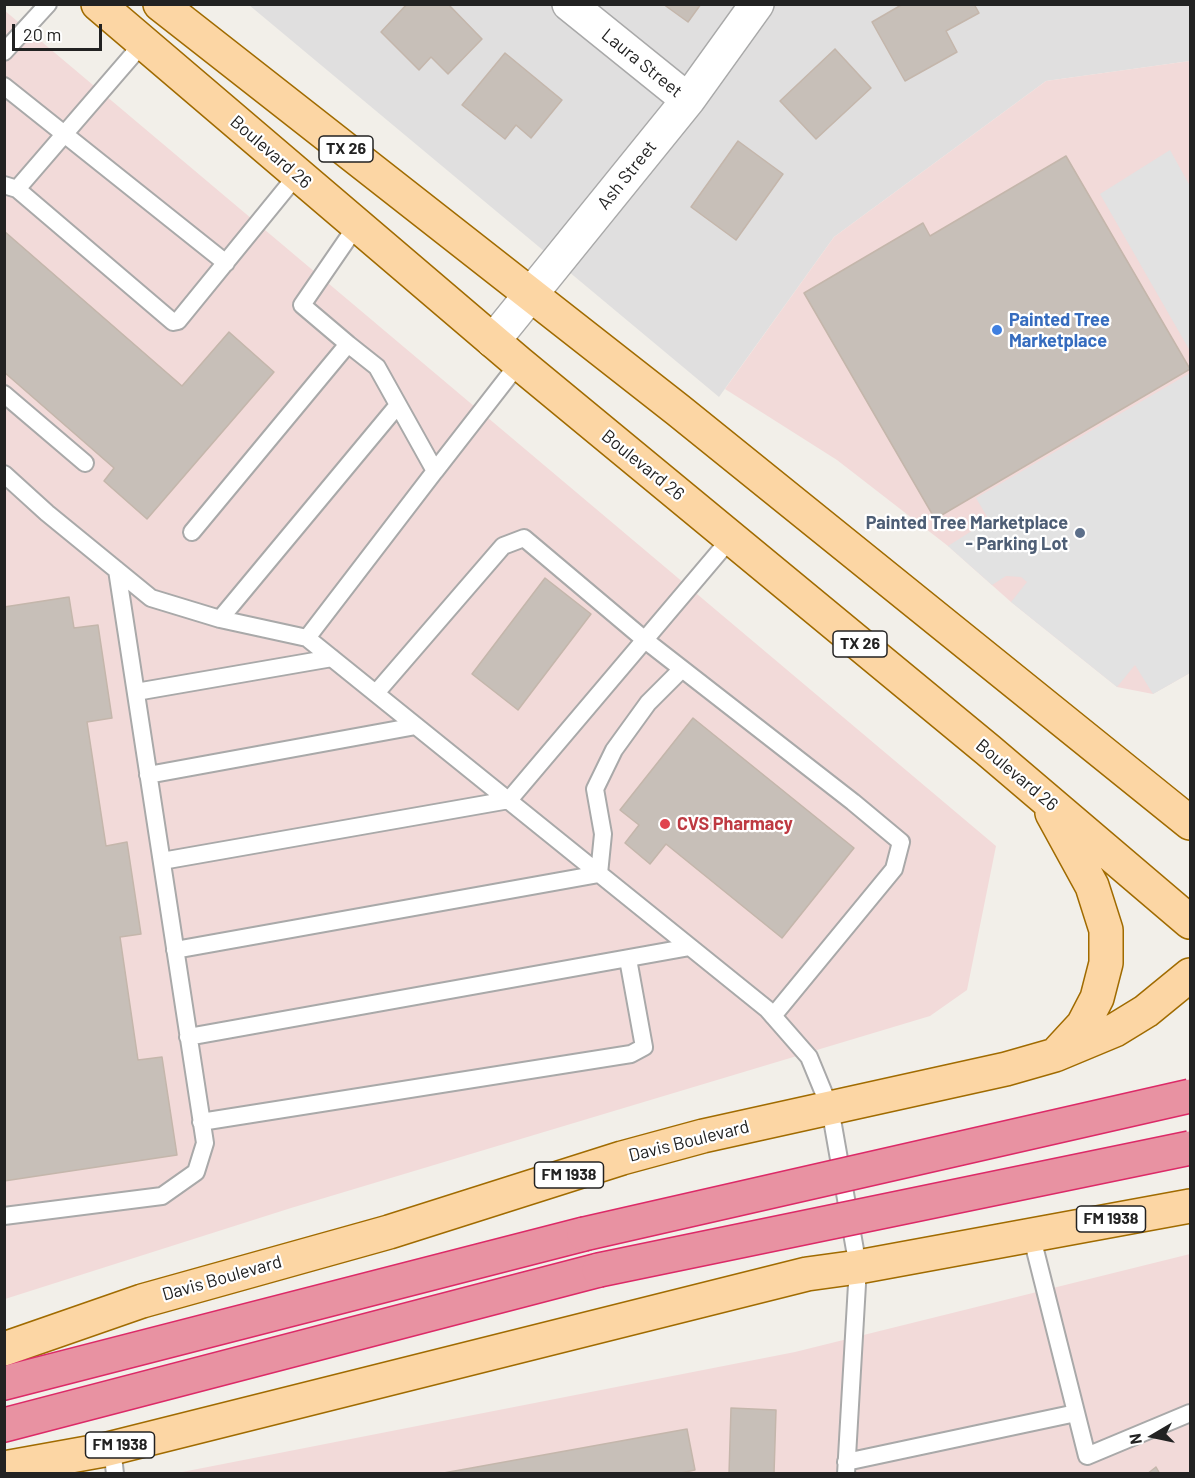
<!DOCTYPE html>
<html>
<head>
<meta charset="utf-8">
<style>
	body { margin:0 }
	#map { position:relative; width:1195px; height:1478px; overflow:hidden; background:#f2efe9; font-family:Barlow,sans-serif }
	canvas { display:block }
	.frame { position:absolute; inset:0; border:6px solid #222; pointer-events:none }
	.north { position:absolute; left:1123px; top:1406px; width:60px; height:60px; -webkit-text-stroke:4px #fff; paint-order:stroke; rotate:261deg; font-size:16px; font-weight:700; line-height:24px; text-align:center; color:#222 }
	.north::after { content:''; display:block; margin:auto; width:21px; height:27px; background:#222; clip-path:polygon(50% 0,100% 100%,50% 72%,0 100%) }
	.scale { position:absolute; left:12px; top:24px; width:90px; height:27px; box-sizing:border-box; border:3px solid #222; border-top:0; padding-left:8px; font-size:18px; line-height:21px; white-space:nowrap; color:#222; -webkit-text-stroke:4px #fff; paint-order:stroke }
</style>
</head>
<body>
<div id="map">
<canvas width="1195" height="1478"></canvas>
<div class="frame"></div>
<div class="north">N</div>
<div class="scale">20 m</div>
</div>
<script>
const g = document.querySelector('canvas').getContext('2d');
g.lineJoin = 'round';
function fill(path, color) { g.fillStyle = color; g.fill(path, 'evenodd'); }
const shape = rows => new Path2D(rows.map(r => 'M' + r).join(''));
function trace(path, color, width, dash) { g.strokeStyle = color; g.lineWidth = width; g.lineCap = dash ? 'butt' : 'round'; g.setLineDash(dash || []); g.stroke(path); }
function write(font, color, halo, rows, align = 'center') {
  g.font = font + ' Barlow,sans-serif'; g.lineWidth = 4.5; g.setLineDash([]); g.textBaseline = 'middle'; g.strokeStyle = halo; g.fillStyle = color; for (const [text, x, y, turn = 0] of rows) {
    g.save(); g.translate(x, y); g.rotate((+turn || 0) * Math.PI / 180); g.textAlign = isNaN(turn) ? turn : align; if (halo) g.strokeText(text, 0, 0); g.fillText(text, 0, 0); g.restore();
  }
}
const residential = shape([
	[249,5,1190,5,1190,61,1046,81,834,237,719,397]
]);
const commercial = shape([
	[4,10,996,846,967,990,930,1016,291,1208,5,1299],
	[1190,61,1190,673,1153,694,1117,687,1011,602,948,546,837,460,725,389,834,237,1046,81],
	[1190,1254,1190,1473,172,1474,795,1352]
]);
const parking = shape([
	[1170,150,1190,186,1190,351,1100,194],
	[1190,373,1190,673,1153,694,1135,665,1117,687,1011,602,1027,582,1021,577,1006,576,992,585,948,546,989,520,976,498]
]);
const building = shape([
	[407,4,448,4,482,39,448,74,431,57,419,70,381,32,407,4],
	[663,4,701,4,688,22,663,4],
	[903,4,974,4,979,13,946,31,957,52,905,81,872,22,903,4],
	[835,49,871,88,816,139,780,101,835,49],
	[505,53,562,100,531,138,516,125,505,139,462,105,505,53],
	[738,141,783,174,736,240,691,207,738,141],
	[1066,156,1190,369,935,519,804,293,923,223,930,236,1066,156],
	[4,231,182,386,229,332,274,372,147,519,104,481,114,468,4,372,4,231],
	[545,578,591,614,518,710,472,674,545,578],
	[69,597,74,628,98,625,112,718,87,722,106,846,127,842,141,934,120,937,138,1060,162,1057,177,1155,4,1181,4,607,69,597],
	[693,718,854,848,782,938,666,844,650,864,625,843,639,825,620,810,693,718],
	[731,1408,776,1410,774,1474,729,1474,731,1408],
	[687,1429,695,1470,676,1474,438,1474,687,1429],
	[1156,1467,1160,1474,1147,1474,1156,1467]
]);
const lane = shape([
	[4,52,48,4],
	[4,86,226,263],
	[4,185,17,189,143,43],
	[17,189,173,322,178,321,297,175],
	[348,344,377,367,435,471,519,363],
	[4,394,85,463],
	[4,474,47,513,151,598,220,619,307,638,435,471],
	[192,532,348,344,302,305,357,225],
	[220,619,398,405],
	[307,638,767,1009,809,1057,830,1108,858,1267,846,1474],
	[136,692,332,658],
	[376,693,503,546,524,538,645,640,853,802,901,842,894,869,773,1016],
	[148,775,416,726],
	[162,861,509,800,731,538],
	[175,950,599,874,603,834,595,789,614,750,648,703,682,669],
	[188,1037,690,947],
	[201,1122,631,1054,644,1047,628,959],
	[4,1216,162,1196,196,1172,205,1143,117,570],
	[1031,1234,1087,1456,1190,1413],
	[112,1447,115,1474],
	[846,1462,1076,1413]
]);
const street = shape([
	[569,4,688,100],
	[493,341,688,100,757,4]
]);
const primary = shape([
	[98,4,519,363,988,750,1190,922],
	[160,4,678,410,1190,823],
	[1052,813,1092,886,1106,930,1106,963,1097,998,1083,1025,1059,1051],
	[4,1349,142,1301,389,1232,622,1158,703,1136,1006,1069,1055,1055,1115,1030,1146,1011,1190,975],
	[4,1468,104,1450,807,1274,858,1267,1190,1206]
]);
const highway = shape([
	[4,1383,584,1234],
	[4,1425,599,1270]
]);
const highwayBridge = shape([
	[584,1234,1190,1096],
	[599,1270,1190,1148]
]);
const markers = [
	[997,330,6,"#3f7fe0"],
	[1080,533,6,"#5c6f8a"],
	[665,824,6,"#e0444e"]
];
const shields = [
	[346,149,54],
	[860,644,54],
	[569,1175,69],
	[1111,1219,69],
	[120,1445,69]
];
const shieldNames = [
	["TX 26",346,149],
	["TX 26",860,644],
	["FM 1938",569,1175],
	["FM 1938",1111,1219],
	["FM 1938",120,1445]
];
const streetNames = [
	["Laura Street",642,63,39],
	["Boulevard 26",271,152,41],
	["Ash Street",627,175,-51],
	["Boulevard 26",643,465,39],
	["Boulevard 26",1017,775,40],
	["Davis Boulevard",689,1141,-14],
	["Davis Boulevard",222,1278,-16]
];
const shopNames = [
	["Painted Tree",1009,320],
	["Marketplace",1009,341]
];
const serviceNames = [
	["Painted Tree Marketplace",1068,523],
	["- Parking Lot",1068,544]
];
const healthNames = [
	["CVS Pharmacy",677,824]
];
fill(residential, '#e0dfdf');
fill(commercial, '#f2dad9');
fill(parking, '#e2e2e2');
fill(building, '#c7bfb8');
trace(building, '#c4b6ab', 1.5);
trace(lane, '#a9a9a9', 20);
trace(street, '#a9a9a9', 36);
trace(primary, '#a06b00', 36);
trace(highway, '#dc2a67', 36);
trace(lane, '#fff', 16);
trace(street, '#fff', 33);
trace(primary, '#fcd6a4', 33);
trace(highway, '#e892a2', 33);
trace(highwayBridge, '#dc2a67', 36, []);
trace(highwayBridge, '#e892a2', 33);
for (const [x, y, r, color] of markers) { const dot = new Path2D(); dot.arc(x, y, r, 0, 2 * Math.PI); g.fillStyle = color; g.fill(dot); trace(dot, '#fff', 2); }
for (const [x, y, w] of shields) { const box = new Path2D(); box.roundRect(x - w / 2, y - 13, w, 26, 4.5); g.fillStyle = '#fff'; g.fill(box); trace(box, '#222', 1.5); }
write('bold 16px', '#222', null, shieldNames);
write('18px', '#222', '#fff', streetNames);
write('bold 18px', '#366cbe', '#fff', shopNames, 'left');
write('bold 18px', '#4e5e75', '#fff', serviceNames, 'right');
write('bold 18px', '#be3a42', '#fff', healthNames, 'left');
</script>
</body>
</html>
